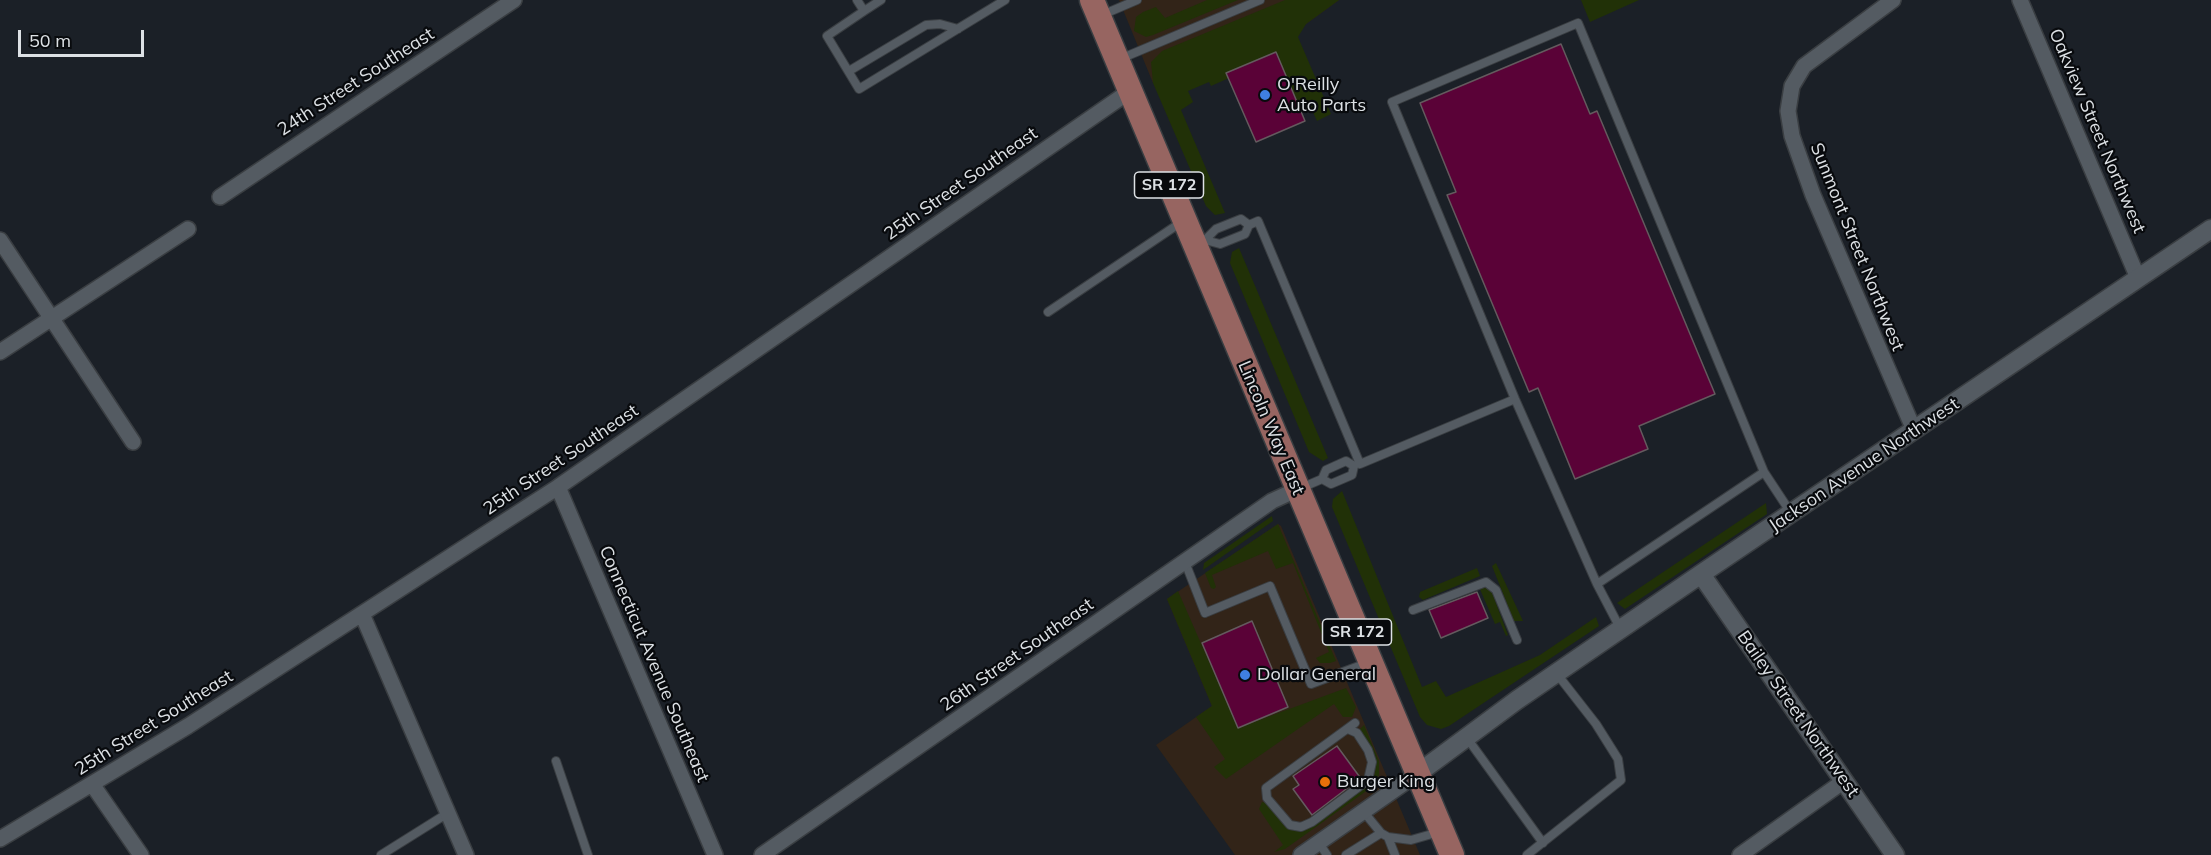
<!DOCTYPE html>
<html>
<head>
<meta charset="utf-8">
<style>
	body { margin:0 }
	#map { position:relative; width:2211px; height:855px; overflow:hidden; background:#1b2027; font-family:Mulish,sans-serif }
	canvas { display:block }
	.scale { position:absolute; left:18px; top:30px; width:126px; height:27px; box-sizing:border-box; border:3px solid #dde1e5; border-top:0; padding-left:8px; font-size:18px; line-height:21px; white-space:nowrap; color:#dde1e5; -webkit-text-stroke:4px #080a0d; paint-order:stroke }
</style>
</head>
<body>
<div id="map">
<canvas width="2211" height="855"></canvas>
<div class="scale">50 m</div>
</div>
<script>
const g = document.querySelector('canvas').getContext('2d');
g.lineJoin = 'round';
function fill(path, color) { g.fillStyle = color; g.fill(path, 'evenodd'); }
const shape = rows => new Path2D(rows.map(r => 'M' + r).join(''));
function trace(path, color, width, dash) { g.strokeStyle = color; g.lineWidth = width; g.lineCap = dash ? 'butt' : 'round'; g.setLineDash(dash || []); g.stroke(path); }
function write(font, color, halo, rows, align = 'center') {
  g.font = font + ' Mulish,sans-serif'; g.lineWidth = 4.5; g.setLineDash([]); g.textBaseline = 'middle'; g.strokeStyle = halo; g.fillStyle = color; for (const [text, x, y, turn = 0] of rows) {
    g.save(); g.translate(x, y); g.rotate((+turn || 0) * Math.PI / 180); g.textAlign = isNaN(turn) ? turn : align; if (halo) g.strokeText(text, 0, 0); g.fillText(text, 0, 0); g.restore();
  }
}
const commercial = shape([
	[1119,0,1339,0,1306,24,1153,83],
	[1278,524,1281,526,1420,855,1235,855,1156,745,1212,706,1167,599]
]);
const green = shape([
	[1207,0,1238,0,1153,35,1146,37,1134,31,1136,17,1143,12,1156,7,1165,18],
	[1285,0,1339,0,1306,24,1298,37,1331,114,1317,121,1311,108,1301,112,1276,52,1229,78,1211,86,1209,82,1188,91,1193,102,1181,110,1225,213,1215,215,1206,206,1153,83,1151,62,1162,51],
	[1581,0,1639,0,1590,22],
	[1239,248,1328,458,1323,461,1309,452,1230,263,1232,252],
	[1342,491,1422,687,1436,681,1446,697,1540,655,1596,617,1599,626,1449,726,1441,729,1427,725,1420,717,1332,507,1333,499],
	[1766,503,1767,514,1625,609,1617,603],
	[1272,516,1273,521,1203,570,1204,563],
	[1278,524,1336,661,1330,663,1320,663,1316,658,1329,652,1293,563,1276,569,1268,551,1212,575,1216,587,1214,589,1211,588,1205,573],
	[1496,563,1523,621,1514,621,1492,566],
	[1477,568,1480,576,1423,600,1419,597,1420,592],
	[1483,586,1491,590,1508,635,1506,636,1500,622,1495,624,1479,587],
	[1178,591,1238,728,1346,688,1356,707,1352,717,1343,717,1334,704,1226,779,1214,767,1225,759,1196,717,1212,706,1167,599],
	[1364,725,1379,761,1379,775,1372,787,1285,849,1274,852,1283,845,1259,809,1262,802,1267,803,1286,827,1304,831,1371,784,1375,773,1376,759,1370,745,1359,730]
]);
const building = shape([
	[1561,44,1590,114,1597,111,1715,394,1639,426,1648,449,1575,479,1538,388,1529,392,1447,195,1456,192,1420,103,1561,44],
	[1276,52,1305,121,1256,142,1226,73,1276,52],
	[1477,592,1488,618,1441,638,1429,610,1477,592],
	[1252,621,1288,707,1238,728,1202,643,1252,621],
	[1337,746,1359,776,1353,780,1354,783,1312,815,1293,789,1299,785,1293,776,1337,746]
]);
const service = shape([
	[857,0,864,11,881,0],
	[864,11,827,36,859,89,1005,0],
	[1102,15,1137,0],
	[1120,59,1260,0],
	[849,71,926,25,940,24,958,29],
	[1249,225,1241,219,1216,229,1205,240,1220,244,1245,234,1249,225,1258,221,1360,464,1515,399],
	[1048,312,1183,221],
	[1764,472,1578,23,1392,102,1515,399,1597,584,1764,472,1791,513],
	[1301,488,1322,479,1326,470,1346,461,1354,466,1352,475,1331,484,1322,479],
	[1185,562,1205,613,1270,586,1311,684,1367,663],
	[1597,584,1620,628],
	[1413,610,1486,582,1496,590,1517,640],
	[1348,729,1357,733,1368,750,1372,762,1368,780,1312,822,1301,827,1290,825,1267,798,1266,788,1355,723],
	[1467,738,1543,843],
	[556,761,588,855],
	[1363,811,1381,833,1388,837,1411,840,1439,832],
	[1388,837,1395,855],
	[1319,843,1327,855],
	[381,855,448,813],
	[1346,855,1381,833],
	[1527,855,1621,780,1618,759,1596,724,1557,674]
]);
const minor = shape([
	[1893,0,1804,66,1792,86,1788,111,1792,136,1813,195,1914,430],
	[2020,0,2138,278],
	[220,197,514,0],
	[0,240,133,442],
	[0,352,188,229],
	[558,487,715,855],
	[362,614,466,855],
	[92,784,141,855],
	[0,839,188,726,558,487,1130,91],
	[762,855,1272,501,1296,490],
	[1301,855,1417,774],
	[1740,855,1844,781]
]);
const tertiary = shape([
	[1701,574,1895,855],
	[1417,774,1517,700,1701,574,2211,229]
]);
const primary = shape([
	[1092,0,1452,855]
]);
const markers = [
	[1265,95,6,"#3f7fe0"],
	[1245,675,6,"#3f7fe0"],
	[1325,782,6,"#e8710a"]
];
const shields = [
	[1169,185,69],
	[1357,632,69]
];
const shieldNames = [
	["SR 172",1169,185],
	["SR 172",1357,632]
];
const streetNames = [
	["24th Street Southeast",356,82,-33],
	["Oakview Street Northwest",2097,131,67],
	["25th Street Southeast",961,184,-35],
	["Sunmont Street Northwest",1857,247,68],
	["Lincoln Way East",1271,428,67],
	["25th Street Southeast",561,460,-34],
	["Jackson Avenue Northwest",1864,465,-34],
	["26th Street Southeast",1017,655,-35],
	["Connecticut Avenue Southeast",654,664,67],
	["Bailey Street Northwest",1798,714,55],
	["25th Street Southeast",154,723,-32]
];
const poiNames = [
	["O'Reilly",1277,85],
	["Auto Parts",1277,106],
	["Dollar General",1257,675],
	["Burger King",1337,782]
];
fill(commercial, '#322418');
fill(green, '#213107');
fill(building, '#5a0237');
trace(building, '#645a5e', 1.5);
trace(service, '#3a3e42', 10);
trace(minor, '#3a3e42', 18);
trace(tertiary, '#3a3e42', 21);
trace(primary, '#3a3e42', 27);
trace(service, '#545b62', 8);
trace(minor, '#545b62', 15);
trace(tertiary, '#545b62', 18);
trace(primary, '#976561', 24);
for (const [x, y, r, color] of markers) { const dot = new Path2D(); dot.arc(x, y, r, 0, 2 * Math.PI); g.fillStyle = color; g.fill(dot); trace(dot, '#080a0d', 2); }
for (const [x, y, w] of shields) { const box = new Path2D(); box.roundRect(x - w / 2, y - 13, w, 26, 4.5); g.fillStyle = '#080a0d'; g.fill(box); trace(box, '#dde1e5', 1.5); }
write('bold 16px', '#dde1e5', null, shieldNames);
write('18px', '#dde1e5', '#080a0d', streetNames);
write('18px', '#dde1e5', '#080a0d', poiNames, 'left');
</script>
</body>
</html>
